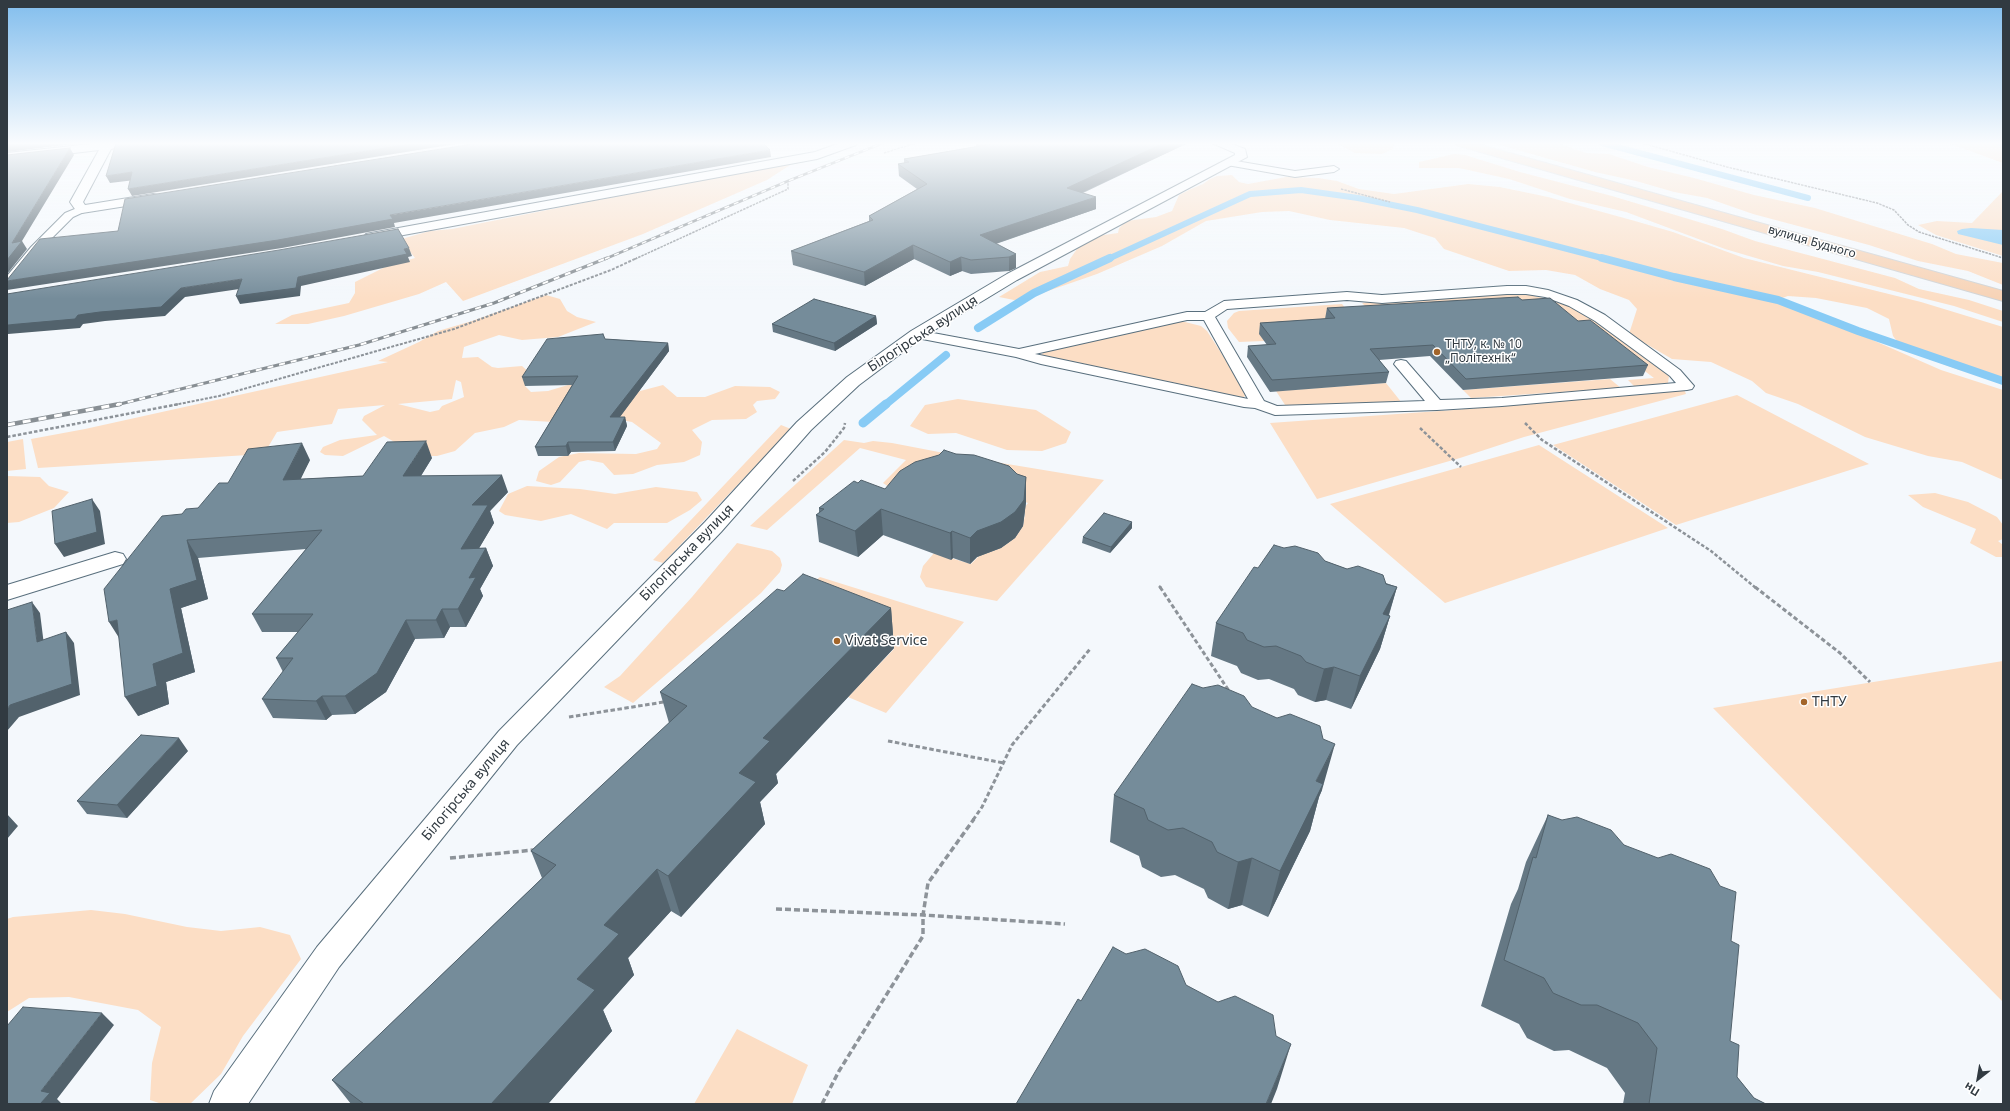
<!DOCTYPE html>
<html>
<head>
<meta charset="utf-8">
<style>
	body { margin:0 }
	#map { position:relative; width:2010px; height:1111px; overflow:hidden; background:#f4f8fc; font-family:"Noto Sans",sans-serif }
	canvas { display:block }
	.frame { position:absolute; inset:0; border:8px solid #313a41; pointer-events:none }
	.north { position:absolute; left:1958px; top:1059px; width:40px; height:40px; -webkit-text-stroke:3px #fff; paint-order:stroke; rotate:211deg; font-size:11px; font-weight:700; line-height:16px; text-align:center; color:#313a41 }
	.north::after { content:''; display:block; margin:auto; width:14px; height:18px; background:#313a41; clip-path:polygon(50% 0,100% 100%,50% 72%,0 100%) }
</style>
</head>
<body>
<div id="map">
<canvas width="2010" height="1111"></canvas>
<div class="frame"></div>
<div class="north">Пн</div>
</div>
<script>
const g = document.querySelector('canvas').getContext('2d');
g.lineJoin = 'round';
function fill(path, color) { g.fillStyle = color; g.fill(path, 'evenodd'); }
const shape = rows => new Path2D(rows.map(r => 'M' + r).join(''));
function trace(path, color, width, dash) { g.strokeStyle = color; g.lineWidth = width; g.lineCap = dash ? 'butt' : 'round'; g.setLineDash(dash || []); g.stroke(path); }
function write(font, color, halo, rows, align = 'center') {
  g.font = font + ' "Noto Sans",sans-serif'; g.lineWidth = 3; g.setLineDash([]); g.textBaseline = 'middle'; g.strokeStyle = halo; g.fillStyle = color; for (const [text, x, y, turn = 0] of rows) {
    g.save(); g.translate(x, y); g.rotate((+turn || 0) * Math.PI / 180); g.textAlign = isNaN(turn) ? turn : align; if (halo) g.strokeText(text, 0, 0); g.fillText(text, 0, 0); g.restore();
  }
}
const green = shape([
	[1336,143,1394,143,1393,149,1382,154,1355,153],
	[1493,143,1557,143,1586,153,1609,154,1648,167,1694,178,1754,195,1815,208,1932,244,1956,254,2003,263,2003,285,1968,271,1918,261,1869,245,1753,214,1707,198,1674,192,1636,181,1595,172],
	[1947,143,2003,143,2003,163,1962,148],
	[1454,154,1465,155,1520,172,1612,196,1722,229,1755,241,1895,278,1919,289,1969,300,2003,311,2003,322,1954,306,1818,272,1783,266,1725,249,1626,212,1570,199,1509,179,1459,168,1419,168,1419,162],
	[798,160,767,180,643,234,463,301,446,282,419,294,344,316,308,324,275,324,292,315,349,303,355,293,355,282,385,267,415,258,408,249,394,241,430,231,452,229],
	[1232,175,1239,182,1248,184,1286,177,1318,178,1337,181,1359,189,1394,194,1468,184,1500,187,1548,197,1635,221,1673,232,1744,258,1921,302,2003,327,2003,380,1959,370,1924,357,1900,345,1893,336,1889,319,1867,308,1816,298,1788,296,1779,299,1941,370,2003,390,2003,480,1962,462,1928,456,1865,437,1798,404,1766,393,1752,381,1711,362,1672,359,1629,334,1637,309,1629,300,1600,289,1575,275,1546,270,1509,271,1444,249,1435,238,1404,228,1330,220,1289,211,1262,212,1206,221,1162,246,1097,274,1019,301,999,297,1040,272,1068,266,1070,259,1077,249,1097,236,1118,233,1119,228,1127,221,1156,217,1172,211,1179,195,1191,189,1203,184,1210,179,1217,176],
	[2003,191,2003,256,1936,235,1918,225,1937,221,1972,223],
	[1499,293,1526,294,1569,304,1589,317,1669,376,1668,383,1635,387,1628,380,1654,378,1642,369,1380,321,1362,303],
	[546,295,560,299,567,311,577,317,596,322,558,337,522,340,499,335,464,347,462,358,478,357,492,367,498,368,522,366,531,374,525,386,531,392,548,391,581,381,625,395,663,385,677,397,705,397,735,386,770,387,780,392,778,395,775,399,757,401,753,405,757,412,746,419,712,420,692,430,702,442,700,455,684,462,657,465,633,474,614,475,603,463,588,460,579,462,560,482,551,485,536,481,539,471,559,457,579,453,636,454,657,449,661,443,632,422,616,419,553,422,519,420,504,427,475,433,455,451,437,456,419,456,384,436,343,456,325,455,320,452,323,447,340,440,377,435,362,420,364,416,385,405,338,409,332,424,277,432,264,454,38,468,31,439,85,429,388,362,378,361,419,342,438,331,472,321],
	[456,380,461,382,464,397,442,406,439,410,430,412,398,404,452,399],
	[1342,304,1348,311,1264,341,1239,342,1228,328,1227,321,1234,313,1239,311],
	[1181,321,1201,326,1207,331,1247,393,1241,401,1044,357,1041,355,1044,352],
	[1610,379,1621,388,1471,398,1463,390],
	[1386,383,1402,403,1289,411,1276,391],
	[1684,389,1686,394,1524,437,1460,458,1317,499,1270,423,1454,410],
	[1737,395,1869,464,1676,525,1553,445],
	[958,399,1036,410,1071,432,1066,443,1042,451,1007,450,956,433,928,434,910,426,925,405],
	[781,425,791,429,663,563,653,560],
	[23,439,26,469,7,471,7,442],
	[844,440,864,443,873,441,892,443,965,457,1104,480,997,601,926,587,920,577,923,566,934,553,971,564,979,556,1001,548,1015,538,1023,526,1025,514,1023,509,1028,503,1017,499,902,496,883,483,906,460,860,448,767,530,750,526],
	[1539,445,1668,528,1445,603,1330,504],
	[7,476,40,477,49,486,69,492,54,508,19,522,7,523],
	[527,486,580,489,615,494,656,487,697,492,702,500,690,510,667,523,614,523,607,529,571,514,541,521,505,515,499,511,508,494],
	[1935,493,1968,502,1997,517,2003,525,2003,539,1998,541,2003,545,2003,557,1996,557,1970,543,1976,529,1923,507,1908,495],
	[737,543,772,551,780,558,782,565,780,572,761,593,633,703,604,687,620,676,692,597],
	[820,577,964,622,886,713,848,697,894,649,795,596],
	[2003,661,2003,1002,1713,708],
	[91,910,125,914,187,927,221,931,260,927,290,935,301,959,243,1036,221,1074,190,1104,162,1104,150,1100,152,1063,161,1027,138,1010,69,997,29,998,7,1012,7,919,13,917],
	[737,1029,808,1065,792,1104,694,1104]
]);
const water = shape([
	[1971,228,2003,230,2003,245,1958,234,1957,231,1962,229]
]);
const streamFar2 = shape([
	[1602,143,1808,198],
	[2000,143,2003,145],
	[1108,259,1250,194,1301,190,1358,198,1417,210,1606,259]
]);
const streamFar1 = shape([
	[1602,258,1674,277,1778,300,1858,331,2003,381],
	[978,328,1034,293,1110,258],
	[885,405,946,355]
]);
const stream = shape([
	[863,423,886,404]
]);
const pathFar4 = shape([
	[1642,143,1727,167,1877,203,1894,210,1908,225,1919,232,2003,258],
	[884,153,916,143],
	[1341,189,1390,202],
	[635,259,788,189,788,182]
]);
const pathFar3 = shape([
	[174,405,219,396,454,329,611,270,637,258]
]);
const pathFar2 = shape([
	[1525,423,1542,440,1711,551,1756,588],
	[1420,428,1461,467],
	[7,437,179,404],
	[793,481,825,452,844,428,845,423],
	[1159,586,1161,588]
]);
const pathFar1 = shape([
	[1160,587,1229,691],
	[1755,587,1840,653,1870,682],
	[569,717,664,702],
	[888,741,1004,763],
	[973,820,982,807,1012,745,1090,649]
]);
const path = shape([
	[450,858,534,850],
	[776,909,923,915,1065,924],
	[822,1104,839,1071,923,936,923,915,928,883,974,819]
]);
const service = shape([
	[1230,160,1295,171,1334,166,1339,169,1334,172,1295,177,1227,165,1225,163,1227,161,1230,160],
	[82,206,86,207,87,209,86,211,73,217,39,251,11,287,7,288,7,276,31,247,65,213,82,206],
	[1507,286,1526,286,1548,290,1577,300,1605,315,1680,370,1694,386,1692,389,1687,390,1502,406,1437,410,1275,415,1255,408,1244,407,1041,364,1016,357,917,338,912,337,910,334,912,331,917,330,1019,349,1187,312,1205,312,1224,301,1347,292,1382,295,1507,286],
	[1507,294,1526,294,1545,297,1569,306,1595,321,1670,376,1676,383,1502,398,1440,400,1406,361,1401,360,1396,361,1394,364,1425,401,1277,406,1264,401,1215,317,1227,309,1347,300,1382,303,1507,294],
	[1187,320,1204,320,1248,399,1035,354,1187,320]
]);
const minor = shape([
	[100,143,130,143,129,145,111,149,83,202,85,205,153,194,158,195,159,198,158,201,82,213,77,212,70,202,99,150,7,161,7,153,100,143],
	[840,143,857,143,856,145,817,159,371,241,366,240,364,237,366,234,371,233,815,152,840,143],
	[1212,143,1229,143,1245,149,1247,157,1017,280,923,337,859,385,811,430,721,532,517,745,339,967,248,1104,209,1104,214,1091,317,947,499,731,705,522,797,422,847,377,911,331,1007,274,1235,155,1235,153,1212,143],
	[115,552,123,554,126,559,123,564,7,600,7,585,115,552]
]);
const trunk = shape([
	[1455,143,1474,143,2003,291,2003,301,1456,145,1455,143]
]);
const railFar2 = shape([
	[605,259,788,181,883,143]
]);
const railFar1 = shape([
	[116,405,359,345,494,303,607,258]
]);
const rail = shape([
	[7,425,120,404]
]);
const wall = shape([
	[976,143,1188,143,1083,193,1096,209,996,244,1016,254,1016,268,1009,271,971,274,962,271,950,276,914,259,865,286,793,265,791,251,869,221,869,216,917,189,899,176,898,164,904,163,904,159,978,146,976,146],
	[1522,300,1578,321,1648,365,1643,376,1463,390,1430,356,1379,360,1389,372,1386,383,1270,392,1247,357,1248,346,1267,345,1259,334,1260,323,1325,319,1327,308],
	[876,316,877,324,835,351,773,332,772,324],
	[605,339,668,343,669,351,620,417,625,417,627,426,615,451,571,452,568,456,538,456,535,447,572,385,525,386,522,377],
	[956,454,1026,477,1026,502,1023,526,1015,538,1001,548,977,557,970,564,953,558,951,560,883,535,858,557,819,542,816,515,819,513,819,508,858,483,885,489],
	[432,458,421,476,508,492,490,511,494,523,479,548,486,548,493,566,480,589,483,596,466,627,450,627,444,638,415,639,386,692,355,714,332,715,326,720,273,718,262,699,283,672,276,658,298,632,262,632,252,614,306,549,198,558,208,599,181,608,195,672,166,682,169,704,138,716,182,514,198,508,310,460,300,479,363,476],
	[1132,522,1132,528,1110,553,1082,543,1083,537],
	[1325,561,1397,587,1389,615,1390,616,1380,649,1351,709,1326,700,1315,702,1298,695,1294,689,1269,679,1258,680,1241,673,1237,666,1211,656,1216,623,1258,568],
	[784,591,891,608,894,648,776,774,778,783,760,802,765,824,681,917,671,911,628,958,634,975,603,1010,612,1031,548,1104,351,1104,332,1080,542,878,531,851,669,723,660,692],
	[188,751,127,818,87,814,77,801],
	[1322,790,1319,797,1310,831,1268,917,1242,905,1228,909,1208,898,1204,889,1175,875,1161,877,1142,867,1139,856,1110,842,1114,795],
	[1548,815,1624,845,1731,941,1730,1041,1737,1077,1754,1098,1766,1104,1623,1104,1625,1093,1607,1068,1569,1050,1554,1051,1527,1038,1519,1024,1481,1006,1511,904,1518,889,1526,862]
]);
const shadedWall = shape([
	[17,143,81,143,7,152,7,144],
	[417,143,462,143,132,196,128,189],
	[1164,143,1188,143,1066,200,1067,188],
	[70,148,74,155,22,241,27,249,7,274,7,260,12,243],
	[770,150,771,157,394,223,395,227,282,248,7,290,7,281],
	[132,172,135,180,110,183,106,176],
	[1096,197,1096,209,980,249,980,235],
	[913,245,914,259,865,286,864,272],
	[409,248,412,256,408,257,410,262,301,286,300,296,240,304,236,296,298,277],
	[1016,254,1016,268,1009,271,1009,257],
	[961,257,962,271,950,276,950,262],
	[242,279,246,288,185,297,165,316,105,321,83,324,80,328,8,334,7,334,7,325,78,315,181,288],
	[876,316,877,324,835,351,834,343],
	[668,343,669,351,613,426,610,417],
	[625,417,627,426,615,451,613,442],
	[426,441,432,458,410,493,403,476],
	[568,442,571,452,568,456,566,446],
	[302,443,310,460,292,497,283,480],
	[502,475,508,492,490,511,494,523,468,567,461,549,472,505],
	[1026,477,1026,502,1023,526,1015,538,1001,548,977,557,970,564,970,538],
	[92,499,100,511,105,544,64,557,55,544],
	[881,509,883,535,858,557,855,531],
	[1132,522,1132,528,1110,553,1111,547],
	[952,531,953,558,951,560,950,533],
	[187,540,198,558,208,599,181,608,195,672,166,682,169,704,138,716,125,697,153,664,170,589],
	[486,548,493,566,480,589,483,596,466,627,458,609,469,578],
	[1397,587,1387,620,1383,614],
	[32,602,40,613,45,653,37,642],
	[891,608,894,648,776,774,778,783,760,802,765,824,681,917,668,876,739,773,763,738],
	[442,609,450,627,444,638,436,620],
	[1390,616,1380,649,1351,709,1360,676],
	[117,620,121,641,109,622],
	[406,620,415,639,386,692,355,714,345,696],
	[66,632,74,643,80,695,19,717,7,731,7,709],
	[1334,667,1326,700,1315,702,1324,669],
	[322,696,332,715,326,720,316,701],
	[179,738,188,751,127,818,117,805],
	[1335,744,1322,790,1319,797,1310,831,1268,917,1280,871,1316,781],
	[7,814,18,826,7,839],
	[1252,858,1242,905,1228,909,1238,862],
	[657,869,671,911,628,958,634,975,603,1010,612,1031,548,1104,491,1104,577,979,604,925],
	[102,1013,114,1025,57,1099,62,1104,40,1104,41,1091],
	[1291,1044,1277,1089,1271,1104,1266,1104]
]);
const building = shape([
	[7,143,17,143,7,144,7,143],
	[116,143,417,143,128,189,132,172,106,176,116,143],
	[479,143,763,143,770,150,390,215,393,219,278,240,7,281,7,280,40,239,118,231,125,199,479,143],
	[991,143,1164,143,1067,188,1096,197,980,235,1016,254,1009,257,971,260,961,257,950,262,913,245,864,272,791,251,873,220,869,216,927,184,898,164,909,162,904,159,992,144,991,143],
	[70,148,12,243,22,241,7,260,7,155,70,148],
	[398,229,409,248,404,249,407,254,298,277,296,288,236,296,242,279,181,288,161,307,100,312,78,315,75,319,7,325,7,294,279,250,398,229],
	[1518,297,1522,300,1550,298,1578,321,1590,320,1648,365,1466,379,1433,345,1370,349,1389,372,1272,380,1248,346,1276,344,1260,323,1335,318,1327,308,1518,297],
	[814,299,876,316,834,343,772,324,814,299],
	[603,334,605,339,668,343,610,417,625,417,613,442,568,442,566,446,535,447,578,376,522,377,547,339,603,334],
	[426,441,403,476,502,475,472,505,488,505,461,549,486,548,469,578,476,577,458,609,442,609,436,620,406,620,377,673,345,696,322,696,316,701,262,699,293,658,276,658,313,614,252,614,322,530,187,540,197,580,170,589,183,653,153,664,157,686,125,697,117,620,109,622,104,589,162,516,182,514,186,509,198,508,219,483,228,483,248,449,302,443,283,480,363,476,387,442,426,441],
	[944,450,956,454,974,455,1009,466,1017,474,1026,477,1024,500,1015,512,1001,522,977,531,970,538,952,531,950,533,881,509,855,531,816,515,824,509,819,508,854,481,858,483,861,480,885,489,900,471,915,462,939,455,944,450],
	[92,499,97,532,55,544,52,511,92,499],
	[1104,513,1132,522,1111,547,1083,537,1104,513],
	[1274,545,1284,548,1295,546,1318,553,1325,561,1347,569,1358,566,1383,575,1386,584,1397,587,1383,614,1390,616,1360,676,1334,667,1324,669,1306,662,1301,656,1276,646,1264,647,1247,640,1243,633,1216,623,1254,567,1258,568,1274,545],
	[803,574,891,608,763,738,770,741,739,773,756,782,668,876,657,869,604,925,619,934,577,979,595,990,491,1104,364,1104,332,1080,556,865,531,851,687,706,660,692,777,589,784,591,803,574],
	[32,602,37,642,66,632,72,684,10,705,7,709,7,610,32,602],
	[1192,684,1203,688,1218,685,1244,696,1252,707,1277,718,1290,714,1320,726,1323,739,1335,744,1316,781,1323,784,1280,871,1252,858,1238,862,1217,852,1212,842,1183,828,1168,830,1148,820,1144,809,1114,795,1192,684],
	[141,735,179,738,117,805,77,801,141,735],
	[1548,815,1562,820,1577,817,1611,830,1624,845,1658,858,1671,854,1710,869,1720,886,1736,892,1731,941,1739,945,1730,1041,1739,1045,1737,1077,1754,1098,1766,1104,1649,1104,1657,1048,1638,1023,1597,1005,1581,1005,1553,993,1544,978,1504,960,1533,857,1536,858,1548,815],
	[1113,947,1126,954,1145,949,1178,966,1186,985,1218,1002,1235,996,1273,1015,1276,1036,1291,1044,1266,1104,1016,1104,1078,999,1081,1001,1113,947],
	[23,1007,102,1013,41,1091,50,1093,40,1104,7,1104,7,1026,23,1007]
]);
const markers = [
	[1437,352,4,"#a3652a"],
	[837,641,4,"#a3652a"],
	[1804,702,4,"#a3652a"]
];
const farStreetnames = [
	["вулиця Будного",1812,242,16]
];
const farPoinames = [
	["ТНТУ, к. № 10",1445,345],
	["„Політехнік“",1445,359]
];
const streetNames = [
	["Білогірська вулиця",923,334,-33],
	["Білогірська вулиця",687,553,-46],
	["Білогірська вулиця",466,790,-50]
];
const poiNames = [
	["Vivat Service",845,641],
	["ТНТУ",1812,702]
];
fill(green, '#fcdec5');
fill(water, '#88cbf5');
trace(streamFar2, '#88cbf5', 6);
trace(streamFar1, '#88cbf5', 8);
trace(stream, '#88cbf5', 9);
trace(service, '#596f7d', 2);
trace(minor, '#596f7d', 2);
trace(trunk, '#d2d4d5', 2);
trace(pathFar4, '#8d9399', 1.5, [2.5, 1]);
trace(pathFar3, '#8d9399', 2, [3, 1.5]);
trace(pathFar2, '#8d9399', 2.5, [3.5, 2]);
trace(pathFar1, '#8d9399', 3, [4.5, 2.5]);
trace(path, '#8d9399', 3.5, [6, 3]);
fill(service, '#fff');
fill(minor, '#fff');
fill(trunk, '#f7d3b6');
trace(railFar2, '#888f94', 2.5);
trace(railFar1, '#888f94', 3);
trace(rail, '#888f94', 4.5);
trace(railFar2, '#fff', 1.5, [5]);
trace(railFar1, '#fff', 2, [6]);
trace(rail, '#fff', 3, [8]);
fill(wall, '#657884');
fill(shadedWall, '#52626c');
fill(building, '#758c9a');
trace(building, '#52626c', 1);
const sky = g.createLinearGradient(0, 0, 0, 299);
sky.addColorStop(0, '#81bded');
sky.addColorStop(0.48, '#fafcfe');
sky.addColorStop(1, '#fafcfe00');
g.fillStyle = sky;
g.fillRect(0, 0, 2010, 299);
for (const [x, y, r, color] of markers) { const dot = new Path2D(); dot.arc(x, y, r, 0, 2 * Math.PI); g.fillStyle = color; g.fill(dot); trace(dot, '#fff', 1.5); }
write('12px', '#313a41', '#fff', farStreetnames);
write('12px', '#313a41', '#fff', farPoinames, 'left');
write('14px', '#313a41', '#fff', streetNames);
write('14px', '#313a41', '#fff', poiNames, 'left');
</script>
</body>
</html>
